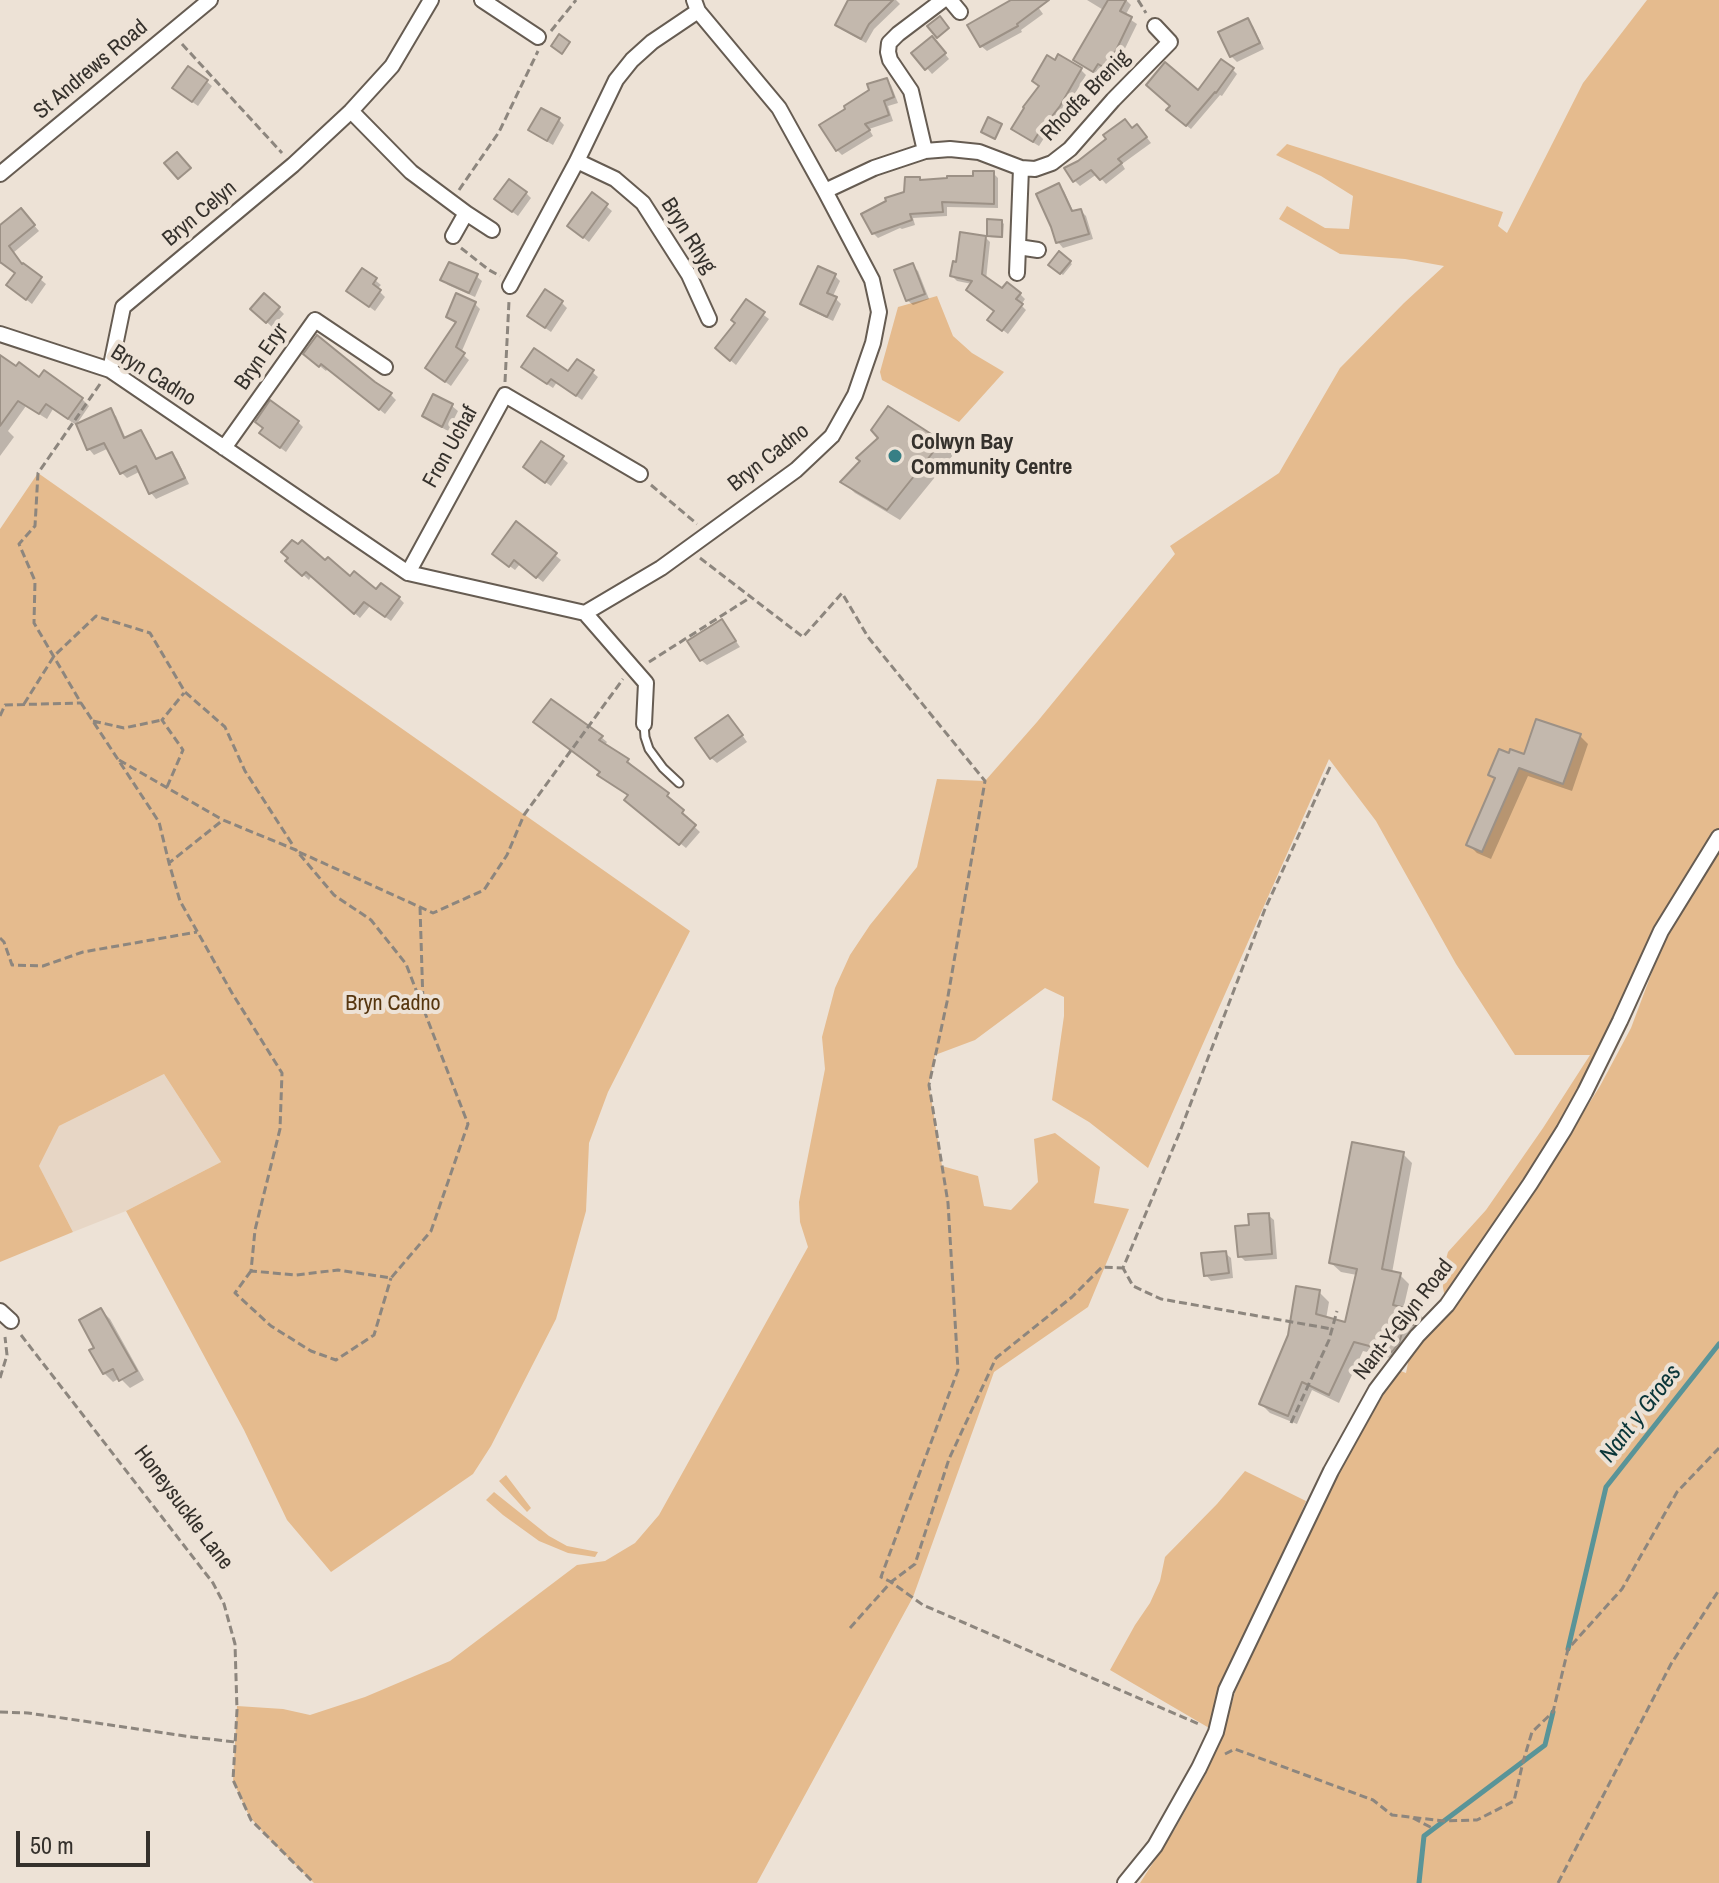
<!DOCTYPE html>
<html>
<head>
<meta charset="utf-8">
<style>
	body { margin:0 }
	#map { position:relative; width:1719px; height:1883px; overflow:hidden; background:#ede2d6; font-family:"Archivo Narrow",sans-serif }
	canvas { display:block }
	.scale { position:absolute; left:16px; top:1831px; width:134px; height:36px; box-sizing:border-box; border:4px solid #35312c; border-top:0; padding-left:10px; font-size:24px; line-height:28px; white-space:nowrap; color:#35312c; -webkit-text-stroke:6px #ede2d6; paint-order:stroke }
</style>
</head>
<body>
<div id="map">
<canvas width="1719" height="1883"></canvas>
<div class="scale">50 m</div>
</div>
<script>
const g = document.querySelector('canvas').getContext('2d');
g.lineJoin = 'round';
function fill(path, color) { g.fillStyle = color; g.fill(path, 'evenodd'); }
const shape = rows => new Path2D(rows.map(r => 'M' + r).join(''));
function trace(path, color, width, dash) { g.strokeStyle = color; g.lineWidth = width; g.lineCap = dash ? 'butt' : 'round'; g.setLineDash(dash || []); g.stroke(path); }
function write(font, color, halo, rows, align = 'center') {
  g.font = font + ' "Archivo Narrow",sans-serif'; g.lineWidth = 8; g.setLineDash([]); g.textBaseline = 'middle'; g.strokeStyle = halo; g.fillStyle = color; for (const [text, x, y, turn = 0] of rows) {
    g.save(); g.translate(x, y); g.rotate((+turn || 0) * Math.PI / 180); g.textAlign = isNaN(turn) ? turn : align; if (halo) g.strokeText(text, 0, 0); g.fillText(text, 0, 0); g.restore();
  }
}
const built = shape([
	[164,1074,221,1162,126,1211,73,1232,39,1166,59,1126]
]);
const green = shape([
	[1647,0,1719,0,1719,1883,1140,1883,1175,1829,1206,1774,1195,1774,1216,1732,1110,1670,1135,1625,1150,1603,1160,1581,1165,1557,1217,1504,1245,1471,1306,1501,1226,1690,1216,1732,1223,1734,1235,1692,1285,1583,1352,1447,1398,1370,1406,1373,1409,1358,1529,1199,1600,1086,1631,1028,1655,964,1688,892,1541,1157,1445,1298,1441,1277,1448,1252,1486,1210,1543,1128,1590,1055,1515,1055,1456,964,1376,821,1329,759,1148,1168,1089,1122,1052,1100,1064,1016,1064,997,1045,988,975,1040,935,1055,929,1085,942,1166,978,1176,984,1206,1011,1210,1038,1182,1034,1139,1055,1133,1100,1167,1094,1203,1129,1209,1088,1307,994,1372,913,1597,757,1883,314,1883,268,1838,249,1816,233,1781,237,1706,283,1709,310,1715,365,1697,450,1661,577,1565,605,1561,635,1543,659,1515,808,1247,800,1222,799,1202,825,1069,822,1037,835,988,850,955,870,925,917,867,937,779,985,781,1037,722,1175,554,1170,546,1279,473,1340,368,1404,303,1444,266,1405,259,1340,254,1279,219,1287,206,1325,228,1349,229,1353,196,1321,176,1276,155,1287,144,1503,212,1498,226,1507,233,1583,83],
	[937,296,953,336,972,353,1004,372,959,422,882,380,880,372,898,307],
	[38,473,690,931,608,1092,589,1143,586,1211,556,1319,491,1446,473,1474,331,1572,287,1520,244,1430,126,1211,221,1162,164,1074,59,1126,39,1166,73,1232,0,1262,0,529],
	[506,1475,531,1508,527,1512,499,1481],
	[494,1492,549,1536,567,1546,598,1552,595,1557,568,1553,539,1541,503,1515,486,1500]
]);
const shadow = shape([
	[858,0,896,0,900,4,874,29,866,43,843,30,837,25],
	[1009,0,1033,0,1043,14,1021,30,1022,32,987,51,981,46,1011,2],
	[1087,0,1126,0,1131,5,1125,16,1137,24,1113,73,1104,68,1099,76,1076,60,1105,11],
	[1248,21,1253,26,1264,49,1237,62,1231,56],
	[937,44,949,59,932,74,914,53],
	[1081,70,1086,75,1064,112,1052,128,1051,127,1039,146,1019,134,1014,129,1041,87],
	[1233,70,1237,74,1222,96,1220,95,1191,129,1173,115,1173,106,1198,93],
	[886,80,891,85,898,103,888,106,893,121,869,129,873,136,842,155,837,150],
	[206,81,212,86,198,106,180,93],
	[541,110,559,120,564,125,553,145,536,135,530,130],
	[1132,130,1142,131,1151,143,1122,164,1125,169,1106,184,1097,174,1080,186,1075,181],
	[993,173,998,178,998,208,947,207,947,216,913,218,915,225,902,229,900,228,878,238,873,233,906,193,921,182,975,177],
	[1059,186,1064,191,1074,213,1081,211,1086,216,1093,239,1063,248,1058,242],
	[526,193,531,198,518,216,502,204],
	[606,206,612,211,589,242,575,231],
	[26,216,39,231,13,253,22,264,46,284,32,304,14,290,17,274,2,263,0,264,0,227],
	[989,221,1002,222,1004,224,1003,238,989,237],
	[985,237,990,242,986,280,1003,291,1020,294,1025,299,1021,305,1026,310,1008,334,995,324,996,312,972,284,957,281,952,276],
	[1059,254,1072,264,1063,275,1051,265],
	[912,265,918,271,929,299,913,305,907,300],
	[476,276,482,281,475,297,448,285,443,280],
	[835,276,840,281,833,296,841,304,833,321,808,309,802,304],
	[375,280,381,285,377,289,385,297,375,311,348,291],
	[746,302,769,319,736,365,722,353],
	[562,303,567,308,551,332,535,321],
	[475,304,480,309,461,353,469,360,451,386,433,373,457,324,448,317],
	[253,309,279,309,284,314,272,327],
	[0,358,40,380,82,399,89,406,76,425,53,409,47,419,26,406,8,431,14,437,0,456],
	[311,359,391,395,396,400,385,414,328,368,326,371],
	[529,372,569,374,592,372,598,377,582,400,557,382,553,388],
	[434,397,452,406,458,411,448,431,430,421,424,416],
	[889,408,941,443,953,455,900,520,855,493,843,482,881,438],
	[111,411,116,416,126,439,140,432,146,438,158,461,172,454,177,459,189,484,156,499,151,493,141,471,127,478,122,473,109,448,94,455,89,449],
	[298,422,303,427,286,452,267,438,264,428],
	[562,458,568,463,551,486,531,472],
	[516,524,561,560,543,582,520,564,515,570,500,559],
	[288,561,325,563,377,592,399,598,404,603,391,621,370,606,360,618,312,575,309,580],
	[722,621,740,647,707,665,701,660],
	[734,723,747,742,717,763,711,758],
	[541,727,601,737,607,742,604,746,628,761,633,766,632,768,667,795,673,800,671,802,688,817,686,819,700,832,686,848,632,805,630,796,602,772],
	[1580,736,1588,744,1572,791,1528,776,1491,859,1477,853,1468,844,1496,780,1490,775,1525,757],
	[1403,1154,1412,1163,1392,1273,1400,1275,1409,1284,1403,1310,1418,1313,1427,1322,1402,1361,1363,1351,1339,1403,1312,1390,1297,1424,1270,1413,1261,1404,1319,1292,1329,1302,1326,1319,1346,1324,1357,1275,1341,1272,1331,1263],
	[1268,1215,1274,1220,1277,1259,1245,1261,1240,1256],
	[1225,1253,1231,1258,1233,1278,1211,1281,1206,1275],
	[101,1310,110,1319,144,1380,130,1388,120,1378,113,1382,104,1373,97,1348]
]);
const stream = shape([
	[1568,1649,1606,1487,1719,1344],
	[1419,1883,1424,1836,1545,1745,1553,1712]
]);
const building = shape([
	[848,0,893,0,869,24,861,39,835,25,848,0],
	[1011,0,1049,0,1017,24,1018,26,980,47,967,25,1011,0],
	[1108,0,1126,0,1120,11,1132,17,1107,69,1098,64,1093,72,1073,60,1108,0],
	[940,16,949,28,937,38,927,26,940,16],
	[1248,18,1260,43,1230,57,1218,32,1248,18],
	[559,34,570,42,562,54,551,46,559,34],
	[932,36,946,53,925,70,911,53,932,36],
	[1058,54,1082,68,1060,106,1046,124,1045,123,1033,142,1011,129,1024,108,1023,107,1039,86,1032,81,1047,55,1055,60,1058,54],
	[1221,59,1234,68,1216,93,1215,92,1186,126,1166,110,1170,106,1146,85,1165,62,1198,90,1221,59],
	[188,66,208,80,192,102,172,88,188,66],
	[887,78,894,97,884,101,889,115,865,124,870,130,836,151,819,125,845,109,844,106,869,90,867,84,887,78],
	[541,108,560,118,547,141,528,130,541,108],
	[988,117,1002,124,995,139,981,132,988,117],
	[1125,119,1132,128,1137,124,1147,137,1118,159,1122,163,1100,180,1091,170,1073,182,1064,168,1078,161,1106,139,1103,135,1125,119],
	[177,152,191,168,178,179,164,163,177,152],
	[973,171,994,171,994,204,942,202,943,212,910,214,912,220,872,234,861,214,886,201,885,198,904,192,905,177,920,177,920,180,947,178,947,176,973,176,973,171],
	[509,179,527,192,512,212,494,199,509,179],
	[1059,183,1072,211,1081,209,1089,234,1056,243,1051,227,1036,194,1059,183],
	[592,192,608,204,583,238,567,226,592,192],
	[21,208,35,225,9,246,22,264,23,263,42,277,26,300,6,285,15,273,0,262,0,225,21,208],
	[987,219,1002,220,1002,237,987,236,987,219],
	[960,232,986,236,982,274,1002,288,1007,282,1021,293,1016,299,1023,304,1002,331,987,320,994,311,966,290,972,281,950,276,953,261,956,262,960,232],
	[1059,251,1071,261,1060,274,1048,265,1059,251],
	[449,262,478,274,469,293,440,280,449,262],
	[913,263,925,294,906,301,894,270,913,263],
	[818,266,836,274,827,293,837,297,827,317,800,304,818,266],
	[362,268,377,278,373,284,381,290,369,307,346,291,362,268],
	[545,289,563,301,545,328,527,316,545,289],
	[264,293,280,307,266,323,250,309,264,293],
	[456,293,476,302,456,347,465,353,445,382,425,368,456,322,446,317,456,293],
	[746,299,765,312,730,361,715,348,735,323,731,320,746,299],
	[317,335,375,382,392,393,379,410,321,364,319,367,303,354,317,335],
	[534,348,568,371,577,359,594,370,576,396,551,379,547,384,521,367,534,348],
	[0,355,16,366,19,362,39,377,44,370,83,398,68,419,46,404,39,414,18,401,0,426,0,355],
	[433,394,453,404,442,427,422,416,433,394],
	[270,400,299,421,280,448,259,433,263,428,255,422,270,400],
	[888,406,942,441,887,510,840,482,860,461,856,458,878,438,871,430,888,406],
	[111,408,124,438,141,430,156,459,172,452,185,478,149,494,136,466,120,474,104,443,87,450,76,424,111,408],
	[541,441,564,456,545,483,523,467,541,441],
	[516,521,557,553,536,578,514,560,509,567,492,554,516,521],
	[292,540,298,544,302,540,325,560,328,557,350,576,354,571,376,589,381,583,400,597,385,617,364,602,354,614,306,572,302,576,285,561,288,558,281,552,292,540],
	[722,619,736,641,700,661,687,641,722,619],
	[551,699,603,736,599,740,629,759,627,762,669,793,667,796,684,810,682,813,696,825,679,845,624,800,628,795,597,775,600,772,533,722,551,699],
	[728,715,743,735,710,759,695,738,728,715],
	[1536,719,1581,734,1563,784,1519,768,1482,852,1466,845,1495,778,1488,775,1499,749,1509,753,1510,749,1524,754,1536,719],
	[1352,1142,1404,1152,1382,1269,1401,1273,1393,1305,1419,1311,1416,1322,1414,1325,1405,1323,1399,1343,1392,1352,1354,1342,1329,1395,1302,1382,1288,1416,1259,1404,1288,1335,1296,1286,1320,1290,1316,1314,1345,1322,1357,1269,1329,1263,1352,1142],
	[1269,1213,1272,1254,1238,1257,1235,1226,1249,1225,1248,1214,1269,1213],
	[1226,1251,1229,1273,1204,1276,1201,1253,1226,1251],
	[101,1308,137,1371,119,1381,113,1369,103,1374,89,1350,94,1348,79,1320,101,1308]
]);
const path = shape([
	[1138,0,1146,13],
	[551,31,576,0],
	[182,44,282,153],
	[459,190,499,132,538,51],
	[461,248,489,270,500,276],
	[505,382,509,301],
	[100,384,38,473,35,526,19,544,35,581,34,623,81,703,159,822,169,863,180,901,232,993,282,1073,280,1129,255,1230,251,1271,296,1275,338,1270,391,1278,431,1231,468,1124,406,964,371,920,334,895,296,850,223,820,169,863],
	[651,485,697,524],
	[700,558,803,637,842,593,868,637,985,781,947,1002,929,1085,948,1203,958,1370,881,1577,891,1582,923,1605,1201,1725],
	[649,662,751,597],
	[24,704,54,656,96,616,150,633,185,692,225,727,245,771,294,847],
	[0,716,5,705,81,703],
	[93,721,124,728,162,720],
	[119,760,223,820],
	[1330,767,1265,909,1179,1134,1123,1268,1133,1286,1161,1299,1332,1329],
	[167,787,183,750,162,720,184,693],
	[299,852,433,913,484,890,507,855,524,815,623,679],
	[420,907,423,1003],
	[0,938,4,942,12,965,43,966,83,952,197,932],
	[251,1271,235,1293,271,1326,311,1351,336,1360,374,1335,391,1278],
	[21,1335,213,1583,224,1604,235,1644,237,1710,233,1780,251,1820,314,1883],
	[0,1378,7,1355,5,1337],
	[1291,1423,1329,1340,1337,1311],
	[850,1628,891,1582,915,1564,949,1459,996,1358,1072,1297,1102,1267,1123,1268],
	[0,1712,28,1713,192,1737,235,1742],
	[1225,1754,1235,1749,1373,1800,1392,1815,1444,1821,1477,1820,1514,1801,1523,1762,1532,1732,1553,1712,1568,1649,1622,1589,1677,1492,1719,1448],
	[1413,1818,1434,1829],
	[1558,1883,1671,1664,1719,1590]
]);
const service = shape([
	[644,724,645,737,649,749,663,768,679,783]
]);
const minor = shape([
	[482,0,538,37],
	[950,0,960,12],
	[351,111,411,172,466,213,453,236],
	[925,151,911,91,890,60,888,52,889,43,898,34,943,0],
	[577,161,615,179,643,203,689,275,709,319],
	[0,174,210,0],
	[825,191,874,168,925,151,950,149,979,152,1021,168,1035,169,1052,163,1070,149,1113,100,1170,42,1155,26],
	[466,213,492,230],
	[1018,247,1038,250],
	[1017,273,1021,168],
	[510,286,577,161,616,80,632,60,652,42,698,11],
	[0,334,110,370,408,573,585,613,661,568,796,470,832,436,855,395,873,343,879,312,872,280,825,191,779,108,698,11,694,0],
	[110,370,123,307,293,165,351,111,392,66,431,0],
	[224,448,315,320,385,367],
	[408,573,505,395,640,474],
	[585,613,646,683,644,724],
	[0,1311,11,1321],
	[1125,1883,1155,1846,1199,1768,1216,1732,1226,1690,1331,1471,1376,1390,1417,1336,1447,1305,1530,1184,1564,1130,1585,1092,1620,1021,1661,931,1719,837]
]);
const markers = [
	[895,456,8,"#377f85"]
];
const streetNames = [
	["St Andrews Road",91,70,-40],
	["Rhodfa Brenig",1086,96,-46],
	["Bryn Celyn",200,214,-40],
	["Bryn Rhyg",688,236,58],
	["Bryn Eryr",262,357,-55],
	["Bryn Cadno",153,376,32],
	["Fron Uchaf",451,447,-61],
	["Bryn Cadno",769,458,-38],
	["Nant-Y-Glyn Road",1404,1320,-52],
	["Honeysuckle Lane",183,1508,53]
];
const poiNames = [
	["Colwyn Bay",911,443],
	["Community Centre",911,468]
];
const parkNames = [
	["Bryn Cadno",393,1004]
];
const waterNames = [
	["Nant y Groes",1641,1414,-52]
];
fill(built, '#e7d6c5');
fill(green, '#e5bb8e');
fill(shadow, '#0003');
trace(stream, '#599498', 5);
fill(building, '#c3b8ad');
trace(building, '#9c9186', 2);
trace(service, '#665c52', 11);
trace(minor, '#665c52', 18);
trace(path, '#8d867e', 3, [8, 4]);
trace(service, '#fff', 7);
trace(minor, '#fff', 14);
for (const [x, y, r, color] of markers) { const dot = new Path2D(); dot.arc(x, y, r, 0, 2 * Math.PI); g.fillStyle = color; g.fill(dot); trace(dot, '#ede2d6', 3); }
write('22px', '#35312c', '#ede2d6', streetNames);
write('bold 22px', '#35312c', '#ede2d6', poiNames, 'left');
write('22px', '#56360f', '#ede2d6', parkNames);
write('italic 24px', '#093538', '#ede2d6', waterNames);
</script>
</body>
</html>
